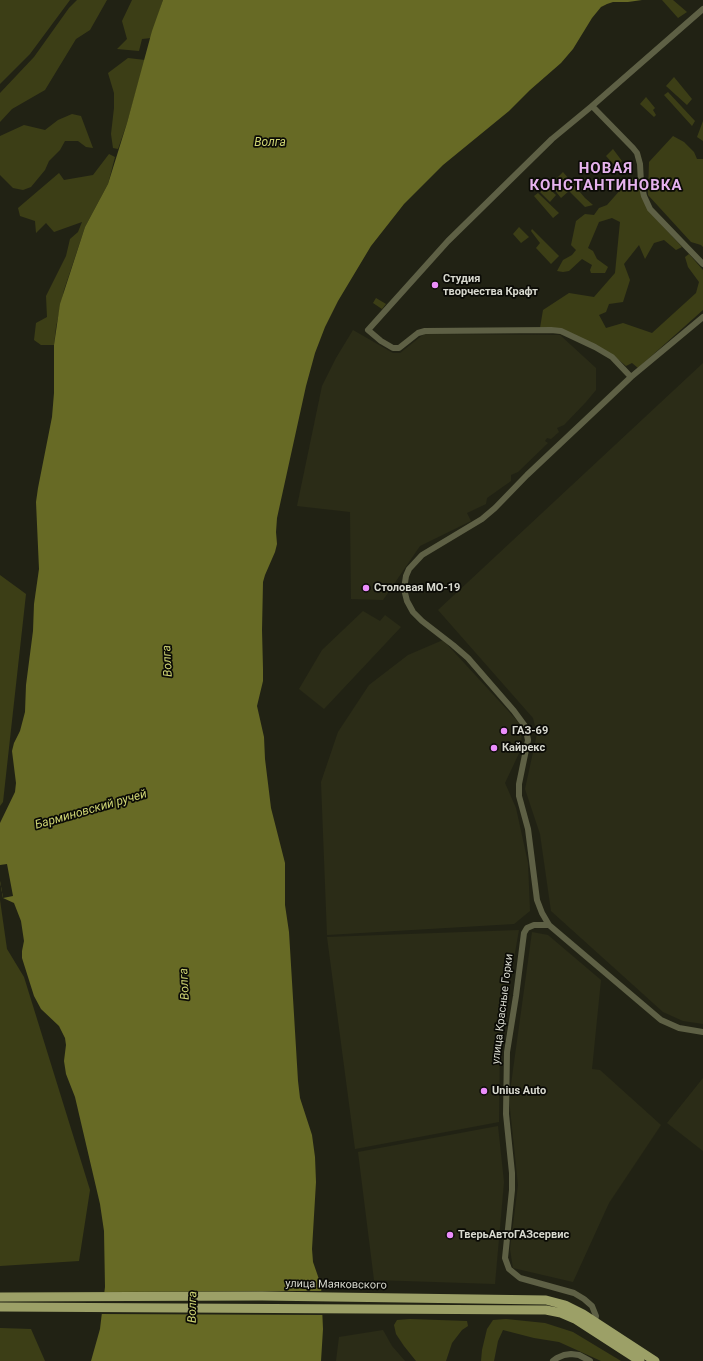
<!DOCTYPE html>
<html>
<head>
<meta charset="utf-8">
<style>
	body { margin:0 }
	canvas { display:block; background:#212214 }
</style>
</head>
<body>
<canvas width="703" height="1361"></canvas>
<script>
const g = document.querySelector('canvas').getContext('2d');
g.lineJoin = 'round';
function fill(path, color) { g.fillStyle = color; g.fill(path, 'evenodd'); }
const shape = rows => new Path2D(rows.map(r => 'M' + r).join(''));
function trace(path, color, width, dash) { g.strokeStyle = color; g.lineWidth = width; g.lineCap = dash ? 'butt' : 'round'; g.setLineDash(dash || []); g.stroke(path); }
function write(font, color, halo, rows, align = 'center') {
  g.font = font + ' Roboto,sans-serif'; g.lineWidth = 3.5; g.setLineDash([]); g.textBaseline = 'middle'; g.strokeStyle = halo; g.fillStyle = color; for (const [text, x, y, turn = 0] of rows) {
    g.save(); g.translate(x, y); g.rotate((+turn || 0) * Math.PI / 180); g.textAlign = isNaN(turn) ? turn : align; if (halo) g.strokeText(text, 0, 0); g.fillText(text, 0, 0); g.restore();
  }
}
const built = shape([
	[353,330,393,353,400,353,424,334,427,334,560,335,596,368,596,390,586,402,564,425,557,428,559,432,551,439,547,438,545,441,548,443,518,472,511,475,511,481,487,498,486,504,467,513,471,521,420,546,383,600,351,599,350,512,297,506,322,386,336,358],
	[703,363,703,1024,683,1021,663,1012,551,911,540,834,525,789,537,734,533,718,438,610],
	[363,611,380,621,385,615,401,627,324,709,299,689,322,650],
	[443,640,522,726,521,749,505,783,516,808,528,863,530,911,514,924,327,935,321,782,338,732,369,685,408,655],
	[519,930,500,1037,499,1122,355,1149,327,937],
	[532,932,548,935,601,980,592,1069,600,1070,661,1125,609,1203,573,1282,513,1268,510,1249,518,1185,509,1099],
	[703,1078,703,1151,667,1123],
	[498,1126,504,1182,495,1284,374,1280,358,1152],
	[383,1330,392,1346,405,1361,336,1361,339,1337]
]);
const green = shape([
	[0,0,70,0,30,54,0,84],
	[77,0,107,0,90,30,76,39,45,90,12,109,0,122,0,93,34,57,69,8],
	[132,0,163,0,151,38,142,39,139,51,117,49,127,39,122,21],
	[662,0,673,0,687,12,678,18],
	[128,58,145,60,127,123,118,149,113,148,111,134,114,108,114,93,108,73],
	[674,77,692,99,687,105,666,86],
	[668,92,695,121,692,126,664,95],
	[646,97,655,108,653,110,656,115,654,117,640,104],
	[72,114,81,116,93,148,86,147,78,141,65,141,60,150,49,161,45,170,31,187,23,190,13,188,0,175,0,136,24,125,45,130,58,120],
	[703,121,703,141,697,137],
	[673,136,684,142,694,152,697,159,703,159,703,247,701,245,691,242,648,195,649,162],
	[613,149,622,161,616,167,606,156],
	[109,154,115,157,108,184,85,227,64,290,56,327,54,345,41,345,34,340,36,323,47,317,46,296,66,256,70,239,78,232,82,222,54,232,46,223,36,233,35,221,20,216,18,208,59,173,64,180,93,175],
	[563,172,585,198,593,205,585,207,569,191,561,198,553,188,560,182,557,178],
	[639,178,648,210,682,247,676,250,664,240,654,243,645,259,639,245,624,264,630,280,623,302,609,304,606,312,599,315,606,328,623,323,652,333,696,293,699,282,688,267,685,257,689,254,703,270,703,310,638,368,632,363,626,366,614,356,594,344,540,328,543,310,569,293,594,297,615,273,620,222,612,218,599,222,588,248,593,251,597,259,608,267,605,273,591,273,590,270,592,265,582,259,569,271,563,272,557,271,563,260,572,255,576,250,571,245,576,221,585,214,594,215,599,208,607,205,630,179],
	[547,187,556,195,550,202,540,192],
	[538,193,559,213,553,218,534,196],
	[519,227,529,237,521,243,513,234],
	[532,229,559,256,551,264,536,248,540,243,531,231],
	[376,298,386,304,382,309,373,303],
	[0,575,26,594,3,802,0,806],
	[0,900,7,949,24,977,90,1190,79,1261,0,1266],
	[410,1319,467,1321,468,1326,462,1330,452,1343,446,1361,416,1361,404,1346,396,1334,394,1325,397,1320],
	[506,1319,545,1323,573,1332,621,1361,601,1361,559,1342,534,1338,503,1330,498,1341,494,1361,481,1361,482,1350,487,1329,493,1320],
	[0,1328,31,1329,45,1361,0,1361]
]);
const water = shape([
	[163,0,642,0,628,2,613,2,607,4,601,7,592,18,573,49,561,63,530,90,509,111,443,165,404,204,371,246,338,301,325,327,315,353,306,386,277,518,276,532,277,544,275,552,265,575,263,582,262,630,263,669,263,681,257,706,264,737,265,759,271,808,285,863,285,905,289,932,298,1081,300,1098,312,1135,315,1157,316,1182,312,1249,313,1262,321,1285,323,1329,321,1361,91,1361,100,1329,105,1287,104,1231,100,1204,75,1097,66,1074,64,1061,66,1045,65,1038,59,1026,41,1009,34,996,22,958,22,951,24,941,21,921,14,903,3,898,0,881,0,823,15,792,16,783,12,751,14,743,20,731,25,712,26,685,33,631,34,604,39,569,36,502,38,488,52,417,54,393,54,345,60,304,85,227,108,184,127,123,152,31]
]);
const pier = shape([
	[7,864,13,896,3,898,0,881,0,865],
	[298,1291,323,1291,324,1315,100,1314,103,1292]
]);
const street = shape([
	[592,106,633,148,637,153,640,164,641,183,644,196,650,209,703,264],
	[703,317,631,377,527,475,495,508,482,519,422,555,409,569,406,576,404,589,407,601,413,612,422,621,453,645,468,658,514,711,525,726,528,740,519,784,519,796,528,829,537,900,542,913,549,925,661,1020,679,1028,703,1032],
	[631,377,612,357,595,347,561,331,551,330,425,331,418,333,399,348,393,348,381,341,368,330,448,241,552,139,592,106,703,9],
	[549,925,534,925,527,928,524,933,516,996,507,1052,506,1114,512,1173,512,1190,505,1258,509,1269,520,1278,574,1293,584,1299,592,1306,596,1316,595,1321],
	[553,1361,557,1358,564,1355,571,1354,579,1355,590,1361]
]);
const primary = shape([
	[0,1297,262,1296,546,1300,565,1305,583,1314,655,1361],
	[0,1307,546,1310,561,1313,575,1319,640,1361]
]);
const markers = [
	[435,285,4,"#eb8dfb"],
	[366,588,4,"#eb8dfb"],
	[504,731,4,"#eb8dfb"],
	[494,748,4,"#eb8dfb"],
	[484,1091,4,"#eb8dfb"],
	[450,1235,4,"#eb8dfb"]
];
const poiNames = [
	["Студия",443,279],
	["творчества Крафт",443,292],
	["Столовая МО-19",374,588],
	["ГАЗ-69",512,731],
	["Кайрекс",502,748],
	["Unius Auto",492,1091],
	["ТверьАвтоГАЗсервис",458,1235]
];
const streetNames = [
	["улица Красные Горки",503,1009,-83],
	["улица Маяковского",336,1285,1]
];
const waterNames = [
	["Волга",270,143],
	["Волга",168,661,-93],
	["Барминовский ручей",91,810,-16],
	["Волга",185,984,-93],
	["Волга",193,1307,-89]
];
const districtNames = [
	["НОВАЯ",606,169],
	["КОНСТАНТИНОВКА",606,186]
];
fill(built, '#2b2c17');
fill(green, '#3c3e16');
fill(water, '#676a25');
fill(pier, '#212214');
trace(street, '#5e6045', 6);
trace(primary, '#9ca067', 9);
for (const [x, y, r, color] of markers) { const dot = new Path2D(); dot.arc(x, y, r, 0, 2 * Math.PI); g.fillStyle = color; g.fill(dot); trace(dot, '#0b0b06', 1.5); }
write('bold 11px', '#d8d9cf', '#0b0b06', poiNames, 'left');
write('11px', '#d8d9cf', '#0b0b06', streetNames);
write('italic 12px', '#ced473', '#0b0b06', waterNames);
g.letterSpacing = '1px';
write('bold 15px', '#e6b2ee', '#0b0b06', districtNames);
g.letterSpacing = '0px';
</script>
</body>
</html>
